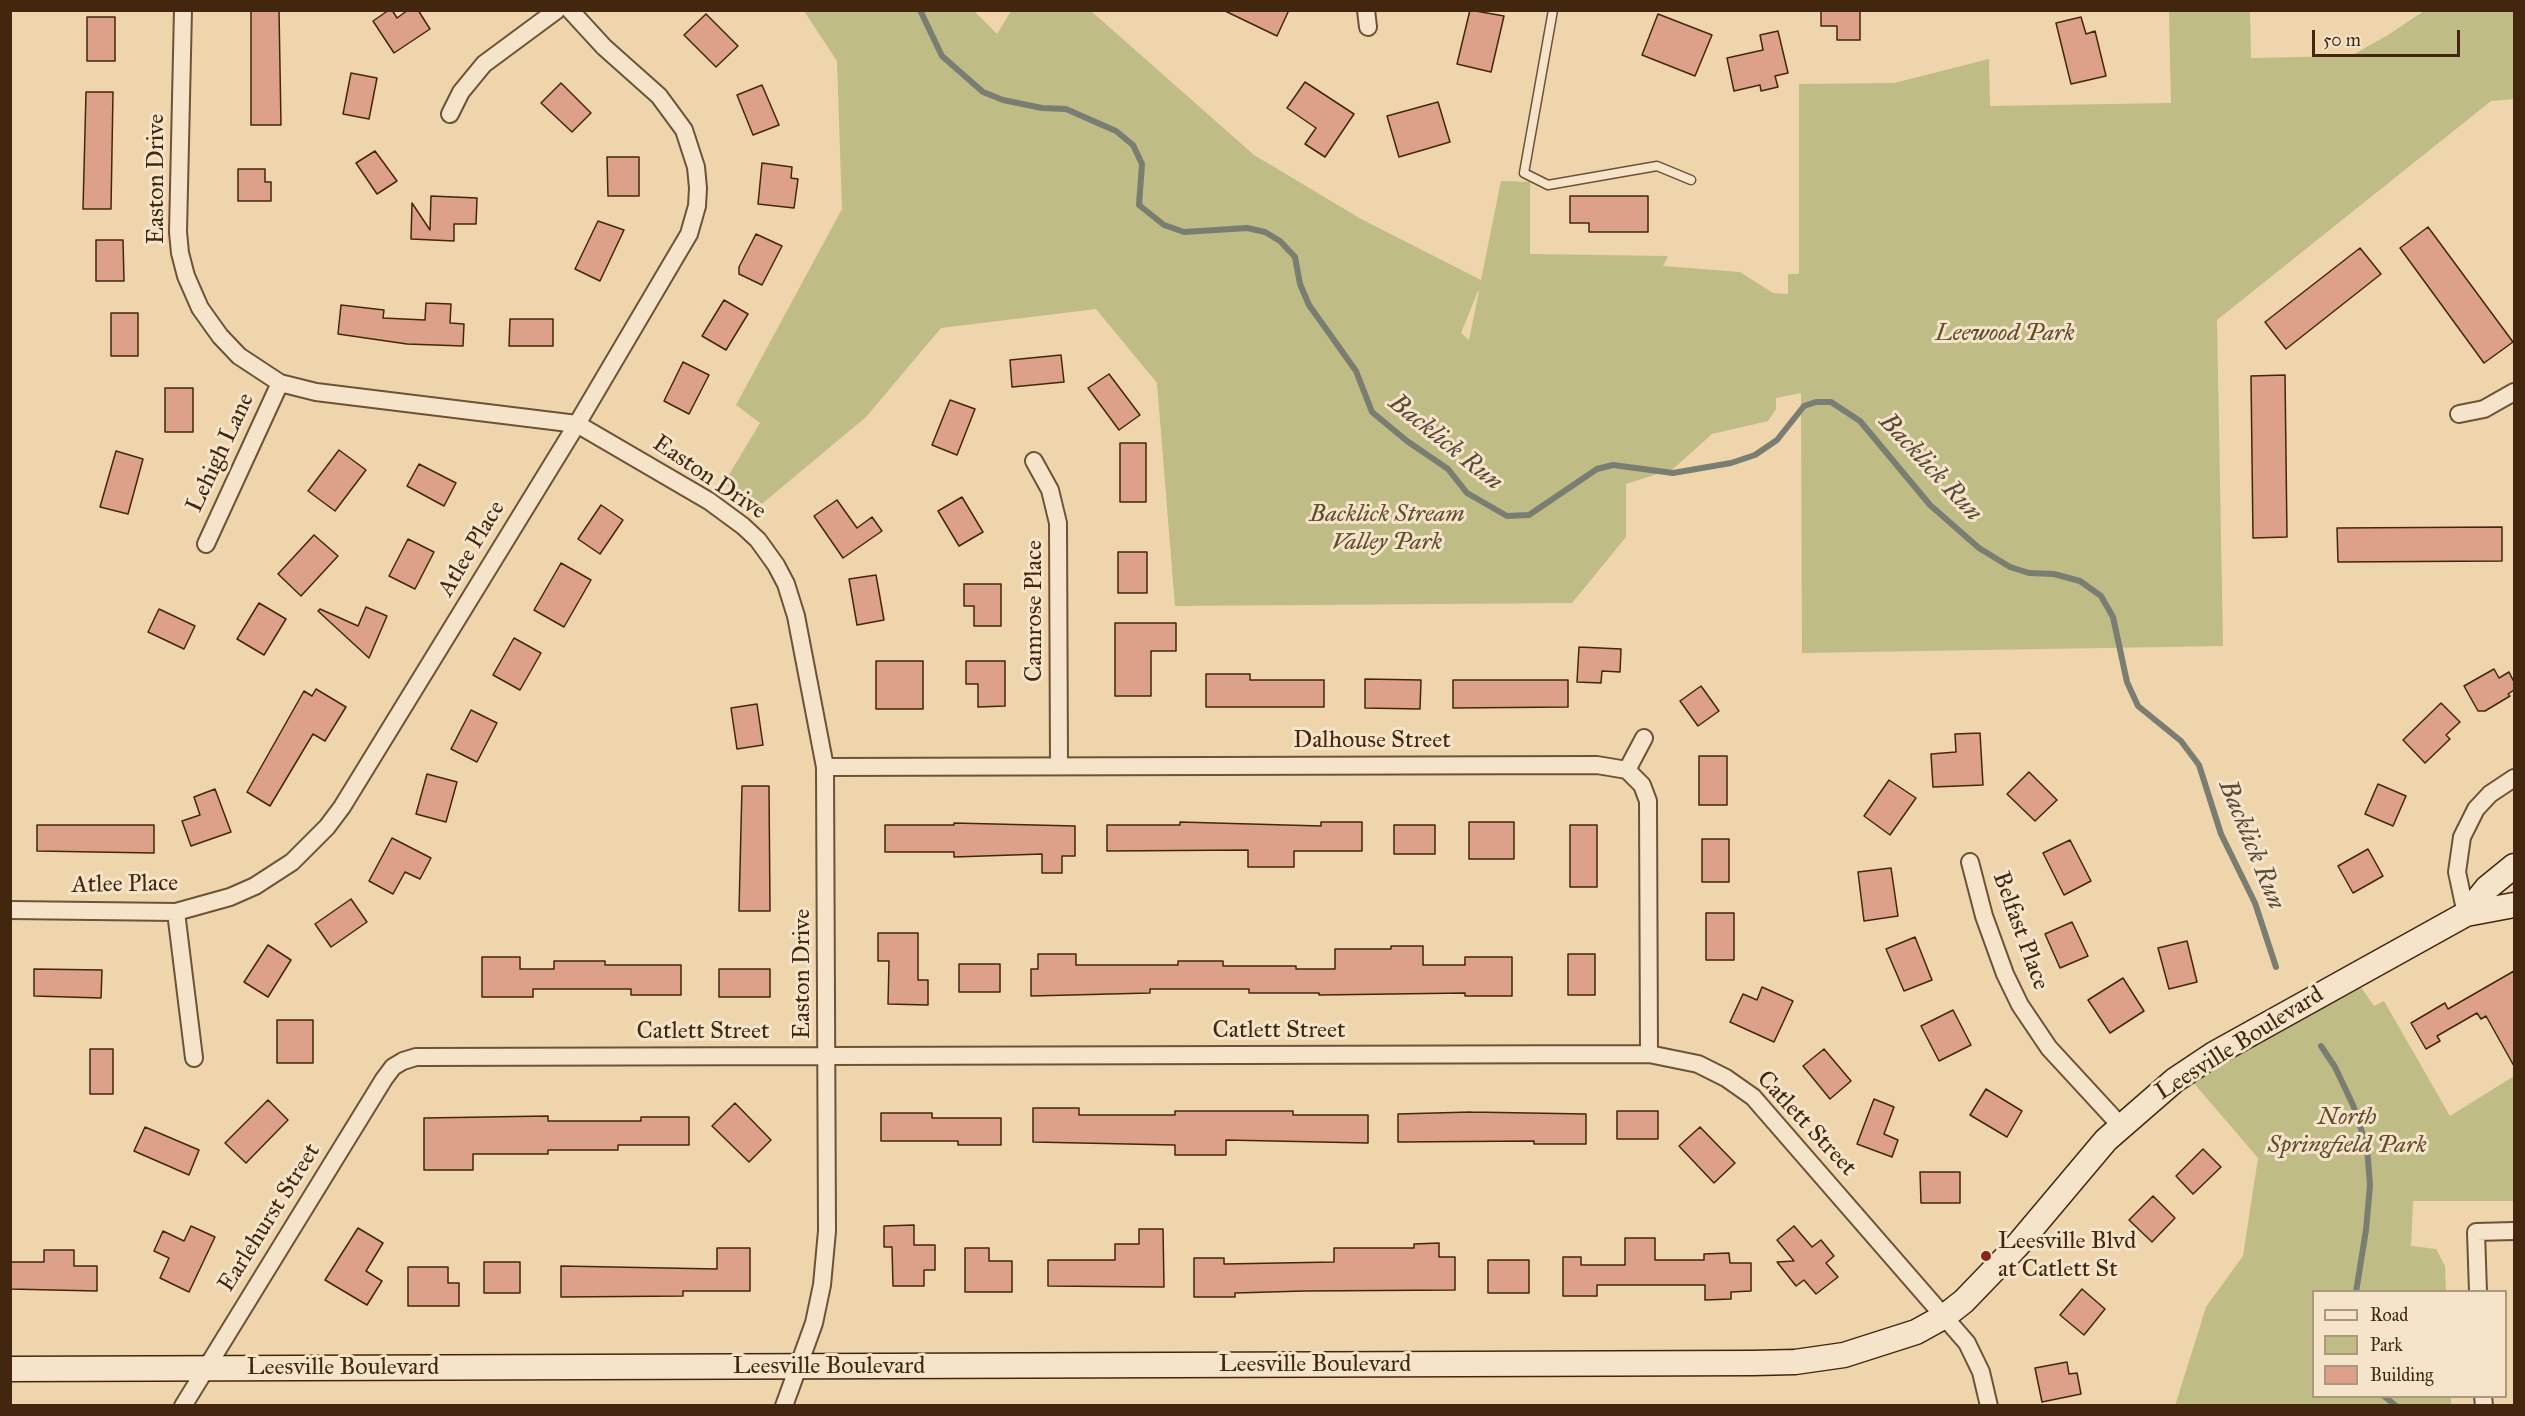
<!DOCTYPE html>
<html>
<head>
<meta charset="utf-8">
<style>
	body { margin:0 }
	#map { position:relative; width:2525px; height:1416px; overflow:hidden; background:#efd5ac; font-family:"IM FELL Great Primer",serif }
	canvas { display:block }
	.frame { position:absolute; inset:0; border:12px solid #42270e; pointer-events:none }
	.legend { position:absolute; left:2312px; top:1290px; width:195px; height:108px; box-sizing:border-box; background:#f5e4c9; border:2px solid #ad987e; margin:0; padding:8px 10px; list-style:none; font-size:18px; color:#42270e }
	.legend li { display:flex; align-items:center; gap:12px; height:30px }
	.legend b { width:30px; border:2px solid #ad987e }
	.scale { position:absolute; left:2312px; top:30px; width:148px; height:27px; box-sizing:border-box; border:3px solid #42270e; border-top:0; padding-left:8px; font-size:18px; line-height:21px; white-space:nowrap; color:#42270e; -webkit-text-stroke:4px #f5e4c9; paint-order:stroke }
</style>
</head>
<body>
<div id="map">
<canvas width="2525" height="1416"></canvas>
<div class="frame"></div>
<ul class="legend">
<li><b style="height:8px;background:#f5e4c9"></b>Road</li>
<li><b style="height:16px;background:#bfbc86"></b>Park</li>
<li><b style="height:16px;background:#dca188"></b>Building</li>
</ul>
<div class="scale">50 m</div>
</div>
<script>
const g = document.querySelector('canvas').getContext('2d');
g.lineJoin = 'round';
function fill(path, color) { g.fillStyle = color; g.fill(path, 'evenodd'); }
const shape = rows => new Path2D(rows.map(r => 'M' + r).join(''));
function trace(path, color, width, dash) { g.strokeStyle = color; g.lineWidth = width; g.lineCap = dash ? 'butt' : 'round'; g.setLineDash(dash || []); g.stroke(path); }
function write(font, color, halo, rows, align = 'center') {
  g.font = font + ' "IM FELL Great Primer",serif'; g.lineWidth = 6; g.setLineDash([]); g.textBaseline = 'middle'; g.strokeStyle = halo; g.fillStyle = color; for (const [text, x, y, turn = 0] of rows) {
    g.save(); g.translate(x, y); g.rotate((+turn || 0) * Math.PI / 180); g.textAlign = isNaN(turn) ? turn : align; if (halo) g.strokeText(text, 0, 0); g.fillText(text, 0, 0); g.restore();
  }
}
const green = shape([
	[804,11,974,11,997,34,1011,11,1091,11,1254,155,1361,219,1481,280,1501,181,1530,182,1530,254,1668,256,1663,266,1740,272,1773,293,1788,294,1788,274,1799,274,1799,84,1894,83,1989,59,1990,106,2171,103,2169,11,2250,11,2251,58,2351,56,2388,35,2424,11,2514,11,2514,99,2491,101,2217,320,2223,646,1802,653,1801,393,1776,398,1776,409,1768,421,1712,434,1673,469,1626,484,1626,537,1572,603,1175,606,1157,383,1096,309,941,328,866,417,757,508,724,483,760,423,736,405,842,209,837,61],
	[1478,291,1479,291,1469,340,1461,333],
	[2353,976,2374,1006,2384,1001,2450,1116,2514,1076,2514,1201,2413,1201,2411,1246,2436,1249,2445,1266,2446,1291,2314,1292,2314,1396,2451,1397,2451,1405,2175,1406,2206,1307,2243,1256,2258,1158,2185,1073]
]);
const stream = shape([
	[920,10,942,56,983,92,1003,100,1042,108,1066,109,1116,131,1133,145,1142,164,1139,205,1164,225,1184,232,1247,228,1265,232,1280,241,1295,257,1300,284,1309,305,1356,371,1372,412,1407,441,1448,469,1467,493,1507,516,1529,515,1597,469,1613,465,1673,473,1731,463,1755,455,1777,440,1804,406,1816,402,1831,402,1860,421,1930,505,1979,548,2010,567,2029,573,2054,574,2080,581,2101,596,2113,617,2127,682,2138,706,2181,741,2199,765,2221,834,2255,903,2276,967],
	[2321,1046,2335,1067,2353,1105,2367,1147,2370,1185,2366,1230,2356,1292],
	[2384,1396,2396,1406]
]);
const building = shape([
	[251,10,279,10,281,125,251,125,251,10],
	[389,10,392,10,397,18,408,10,418,10,430,29,394,53,373,21,389,10],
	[1223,10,1289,10,1277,36,1223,10],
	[1470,10,1504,16,1491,72,1457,64,1470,10],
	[1821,10,1860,10,1860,40,1837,40,1837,26,1821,26,1821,10],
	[706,14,738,46,716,67,684,35,706,14],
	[1658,14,1712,35,1695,76,1642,55,1658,14],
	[87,17,115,17,115,61,87,61,87,17],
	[2081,17,2086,34,2095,31,2106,76,2071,84,2056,23,2081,17],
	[1778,31,1788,73,1775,76,1778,87,1761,91,1760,85,1734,91,1727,58,1763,50,1760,35,1778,31],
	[351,73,377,78,369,119,343,114,351,73],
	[1305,82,1354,114,1325,157,1305,144,1316,128,1287,108,1305,82],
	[561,83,591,113,572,132,541,103,561,83],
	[762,85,779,125,753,135,737,95,762,85],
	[86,92,113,92,111,209,83,209,86,92],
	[1438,102,1450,142,1399,157,1387,116,1438,102],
	[375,151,397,181,377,194,356,163,375,151],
	[607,157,639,157,639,196,608,196,607,157],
	[762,163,792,167,791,178,798,179,794,208,758,204,762,163],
	[238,169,265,169,265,182,271,182,271,201,238,201,238,169],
	[431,196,477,198,476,224,454,224,454,241,411,239,412,203,430,230,431,196],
	[1570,196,1648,196,1648,232,1589,232,1589,223,1570,223,1570,196],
	[598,221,624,230,600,281,575,269,598,221],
	[2428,227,2513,342,2484,363,2400,248,2428,227],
	[756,234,782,246,762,285,739,274,739,267,756,234],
	[96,240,123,240,124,281,96,281,96,240],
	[2360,248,2381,274,2286,349,2265,322,2360,248],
	[724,300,748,314,726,350,702,336,724,300],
	[426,303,451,304,450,323,464,324,463,346,407,344,338,334,341,305,384,310,383,318,425,320,426,303],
	[111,313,138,313,138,356,111,356,111,313],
	[510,319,553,319,553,346,509,346,510,319],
	[1061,355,1064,382,1012,387,1010,360,1061,355],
	[683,362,709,375,689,414,664,401,683,362],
	[1109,374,1140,415,1119,430,1088,388,1109,374],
	[2285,375,2287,537,2253,538,2251,376,2285,375],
	[165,388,193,388,193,432,165,432,165,388],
	[950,400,975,409,957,455,932,445,950,400],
	[1120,443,1146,443,1146,502,1120,502,1120,443],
	[339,450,366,470,335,511,308,491,339,450],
	[116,451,143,459,128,514,100,507,116,451],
	[419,464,456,483,444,506,407,486,419,464],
	[962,497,983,532,959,546,938,511,962,497],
	[837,500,857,528,872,517,882,531,843,558,814,516,837,500],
	[601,505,623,520,600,554,578,539,601,505],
	[2502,527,2502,561,2338,562,2337,528,2502,527],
	[314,535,338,556,301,596,278,574,314,535],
	[408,539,434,552,415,589,389,576,408,539],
	[1118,552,1147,552,1147,593,1118,593,1118,552],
	[561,563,591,580,564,627,534,610,561,563],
	[876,575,884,620,857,625,849,579,876,575],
	[964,584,1001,584,1001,626,974,626,974,606,964,606,964,584],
	[259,603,286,619,264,655,237,639,259,603],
	[366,607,387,616,369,658,318,611,320,609,358,626,366,607],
	[159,609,195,626,184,649,148,632,159,609],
	[1115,623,1176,623,1176,651,1151,651,1151,696,1115,696,1115,623],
	[514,638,541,653,520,690,493,675,514,638],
	[1579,647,1621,649,1620,672,1602,671,1601,683,1577,682,1579,647],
	[876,661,923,661,923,709,876,709,876,661],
	[966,661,1005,661,1005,706,978,707,978,684,966,684,966,661],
	[2494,669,2499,678,2509,672,2514,682,2514,690,2508,694,2510,696,2485,711,2478,711,2464,686,2494,669],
	[1206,674,1250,674,1250,680,1324,680,1324,707,1206,707,1206,674],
	[1365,679,1421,680,1420,709,1365,708,1365,679],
	[1453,680,1568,680,1568,707,1453,708,1453,680],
	[1701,686,1719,711,1698,726,1680,701,1701,686],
	[316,689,346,707,325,741,313,734,270,806,247,792,304,691,312,696,316,689],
	[2441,703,2460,722,2446,735,2450,739,2425,763,2403,740,2441,703],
	[757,704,763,745,737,749,731,708,757,704],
	[471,710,497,723,477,762,451,749,471,710],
	[1980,733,1983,785,1933,787,1931,754,1956,752,1955,734,1980,733],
	[1699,756,1727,756,1727,805,1699,805,1699,756],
	[2029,772,2057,800,2035,821,2007,794,2029,772],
	[427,774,457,782,446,822,416,814,427,774],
	[1889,780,1916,798,1890,835,1864,816,1889,780],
	[2378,784,2406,796,2393,826,2365,814,2378,784],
	[742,786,769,786,770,911,739,911,742,786],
	[215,789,231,832,191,846,182,821,200,815,194,797,215,789],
	[1180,822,1321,826,1321,822,1362,822,1362,851,1294,851,1294,867,1248,867,1248,850,1107,851,1107,825,1180,825,1180,822],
	[1469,822,1514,822,1514,859,1469,859,1469,822],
	[954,823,1075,826,1075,856,1062,856,1062,873,1042,873,1042,854,954,857,954,852,885,852,885,825,954,825,954,823],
	[37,825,154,825,154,853,37,851,37,825],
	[1394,825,1435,825,1435,854,1394,854,1394,825],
	[1570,825,1597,825,1597,887,1570,887,1570,825],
	[392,838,431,858,420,879,405,872,393,894,369,881,392,838],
	[1702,839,1729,839,1729,882,1702,882,1702,839],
	[2070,840,2091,881,2064,895,2043,853,2070,840],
	[2368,849,2383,876,2353,893,2338,866,2368,849],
	[1891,868,1898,916,1864,921,1858,872,1891,868],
	[351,899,367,922,331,947,315,924,351,899],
	[1706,913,1734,913,1734,960,1706,960,1706,913],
	[2072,922,2088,956,2060,968,2045,934,2072,922],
	[878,933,918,933,918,980,928,980,928,1005,888,1004,889,961,878,961,878,933],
	[1915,937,1932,980,1904,991,1886,949,1915,937],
	[2187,941,2197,982,2169,989,2158,948,2187,941],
	[268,945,291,960,268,997,244,982,268,945],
	[1391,946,1423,946,1423,965,1465,965,1465,957,1512,957,1512,996,1465,996,1465,993,1319,995,1319,993,1249,993,1249,989,1150,989,1150,993,1031,996,1031,969,1038,969,1038,954,1076,954,1076,965,1178,965,1178,961,1223,961,1223,966,1296,966,1296,969,1335,969,1335,949,1391,949,1391,946],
	[1568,954,1595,954,1595,995,1568,995,1568,954],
	[482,957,520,957,520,969,554,969,554,961,605,961,605,965,681,965,681,995,631,995,631,989,533,989,533,997,482,997,482,957],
	[959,964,1000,964,1000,992,959,992,959,964],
	[34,969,102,970,101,998,34,996,34,969],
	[719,969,770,969,770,997,719,997,719,969],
	[2514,971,2514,1066,2486,1016,2481,1019,2477,1013,2437,1036,2440,1041,2426,1049,2411,1023,2445,1003,2448,1009,2514,971],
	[2123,978,2144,1011,2110,1033,2088,1000,2123,978],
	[1762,987,1793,1001,1774,1042,1730,1022,1743,994,1757,1000,1762,987],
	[1953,1010,1971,1045,1939,1061,1921,1026,1953,1010],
	[277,1020,313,1020,313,1063,277,1063,277,1020],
	[90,1049,113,1049,113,1094,90,1094,90,1049],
	[1824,1049,1851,1081,1830,1099,1803,1066,1824,1049],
	[1986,1089,2022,1111,2007,1137,1970,1115,1986,1089],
	[1874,1099,1894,1107,1884,1134,1898,1140,1892,1157,1857,1144,1874,1099],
	[268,1100,288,1120,246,1163,225,1143,268,1100],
	[735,1103,771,1140,749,1162,712,1126,735,1103],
	[1033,1108,1079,1108,1079,1115,1175,1115,1175,1111,1293,1111,1293,1115,1368,1115,1368,1143,1226,1140,1226,1155,1175,1155,1175,1145,1033,1142,1033,1108],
	[1617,1111,1658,1111,1658,1139,1617,1139,1617,1111],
	[1471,1112,1586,1114,1586,1144,1534,1144,1534,1141,1398,1142,1398,1114,1471,1112],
	[881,1113,932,1113,932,1118,1001,1118,1001,1145,958,1145,958,1141,881,1141,881,1113],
	[548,1116,548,1121,641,1121,641,1117,689,1117,689,1145,618,1145,618,1150,548,1150,548,1154,473,1154,473,1170,424,1170,424,1118,548,1116],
	[145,1127,199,1150,189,1175,134,1151,145,1127],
	[1700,1127,1735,1163,1714,1183,1679,1146,1700,1127],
	[2203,1149,2221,1167,2193,1194,2176,1176,2203,1149],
	[1920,1172,1960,1172,1960,1203,1921,1203,1920,1172],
	[2153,1196,2175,1218,2152,1242,2129,1220,2153,1196],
	[914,1225,914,1245,935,1245,935,1270,924,1270,924,1286,893,1286,892,1247,884,1247,884,1226,914,1225],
	[191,1226,215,1237,189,1292,160,1278,169,1258,154,1251,163,1231,184,1241,191,1226],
	[1794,1226,1812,1247,1821,1240,1834,1256,1826,1263,1838,1277,1816,1294,1804,1280,1796,1286,1777,1262,1794,1261,1777,1240,1794,1226],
	[358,1228,383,1243,366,1271,382,1281,367,1305,325,1280,358,1228],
	[1139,1229,1163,1229,1164,1287,1048,1286,1048,1260,1115,1260,1115,1244,1139,1244,1139,1229],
	[1625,1238,1655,1238,1655,1260,1704,1260,1704,1254,1729,1253,1730,1263,1751,1263,1751,1291,1731,1292,1731,1299,1705,1300,1705,1285,1597,1285,1597,1296,1563,1296,1563,1257,1581,1257,1581,1265,1625,1265,1625,1238],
	[1439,1243,1439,1257,1455,1257,1455,1290,1304,1291,1235,1293,1235,1297,1194,1297,1194,1258,1224,1258,1224,1264,1334,1262,1334,1248,1414,1248,1414,1244,1439,1243],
	[717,1248,750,1248,750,1291,683,1291,683,1296,561,1297,561,1266,717,1269,717,1248],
	[965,1248,989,1248,989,1261,1012,1261,1012,1292,965,1292,965,1248],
	[44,1250,74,1250,74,1266,97,1266,97,1291,10,1289,10,1262,44,1262,44,1250],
	[1488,1260,1529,1260,1529,1293,1488,1293,1488,1260],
	[484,1262,520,1262,520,1293,484,1293,484,1262],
	[408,1267,448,1267,448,1283,459,1283,459,1306,408,1306,408,1267],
	[2082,1289,2105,1309,2084,1335,2060,1315,2082,1289],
	[2067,1362,2069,1374,2077,1373,2081,1394,2042,1402,2035,1368,2067,1362]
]);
const lane = shape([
	[1553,10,1524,173,1548,185,1657,166,1691,180]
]);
const street = shape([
	[183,10,178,232,180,253,186,276,200,308,220,336,239,356,280,383,316,392,577,424,709,501,743,526,758,540,776,565,786,584,796,616,825,767,827,1231,822,1285,814,1323,784,1406],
	[1366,10,1368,27],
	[450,114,461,92,484,64,557,10],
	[2459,414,2484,409,2514,392],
	[1034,461,1050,490,1058,523,1059,765],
	[206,544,280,383],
	[825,767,1597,765,1627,770,1642,785,1648,801,1649,1054],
	[1627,770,1644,738],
	[1970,862,1984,916,2005,974,2020,1005,2049,1048,2120,1125],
	[10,910,176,912,230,897,255,886,292,862,327,827,342,807,577,424,689,234,697,206,698,188,696,167,684,130,659,96,604,47,570,10],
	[176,912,194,1058],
	[2466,914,2457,872,2462,837,2476,809,2490,794,2514,778],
	[2478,1292,2476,1232,2514,1231],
	[2483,1396,2484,1406],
	[183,1406,384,1079,393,1067,403,1061,416,1057,1649,1054,1698,1064,1726,1078,1753,1097,1967,1343,1981,1372,1989,1406]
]);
const secondary = shape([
	[2466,914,2487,888,2514,866],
	[10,1369,1753,1363,1795,1362,1844,1355,1916,1332,1945,1316,1964,1301,2016,1247,2106,1140,2175,1080,2214,1054,2466,914,2514,905]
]);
const markers = [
	[1986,1256,6,"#8f2418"]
];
const streetNames = [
	["Easton Drive",157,179,-90],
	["Lehigh Lane",221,453,-65],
	["Easton Drive",709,478,34],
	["Atlee Place",472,549,-59],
	["Camrose Place",1035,611,-90],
	["Dalhouse Street",1372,741],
	["Atlee Place",125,885,-1],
	["Belfast Place",2020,931,70],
	["Easton Drive",803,974,-90],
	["Catlett Street",1279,1031],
	["Catlett Street",703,1032],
	["Leesville Boulevard",2240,1044,-32],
	["Catlett Street",1806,1124,47],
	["Earlehurst Street",270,1218,-58],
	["Leesville Boulevard",1315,1365],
	["Leesville Boulevard",829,1367],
	["Leesville Boulevard",343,1368]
];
const parkNames = [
	["Leewood Park",2005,334],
	["Backlick Stream",1387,515],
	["Valley Park",1387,543],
	["North",2347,1118],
	["Springfield Park",2347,1146]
];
const poiNames = [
	["Leesville Blvd",1998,1242],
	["at Catlett St",1998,1270]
];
const waterNames = [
	["Backlick Run",1445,443,39],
	["Backlick Run",1930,468,47],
	["Backlick Run",2251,845,68]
];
fill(green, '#bfbc86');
trace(stream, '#7a7d72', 6);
fill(building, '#dca188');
trace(building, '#42270e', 1.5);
trace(lane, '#6d5236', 11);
trace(street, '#6d5236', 20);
trace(secondary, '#42270e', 27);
trace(lane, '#f5e4c9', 8);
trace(street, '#f5e4c9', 16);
trace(secondary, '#f5e4c9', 24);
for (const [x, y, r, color] of markers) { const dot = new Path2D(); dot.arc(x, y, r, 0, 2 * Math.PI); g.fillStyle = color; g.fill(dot); trace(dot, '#f5e4c9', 2); }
write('24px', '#42270e', '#f5e4c9', streetNames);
write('italic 24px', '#614c2c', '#f5e4c9', parkNames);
write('24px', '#42270e', '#f5e4c9', poiNames, 'left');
write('italic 26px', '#594b38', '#f5e4c9', waterNames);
</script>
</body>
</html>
